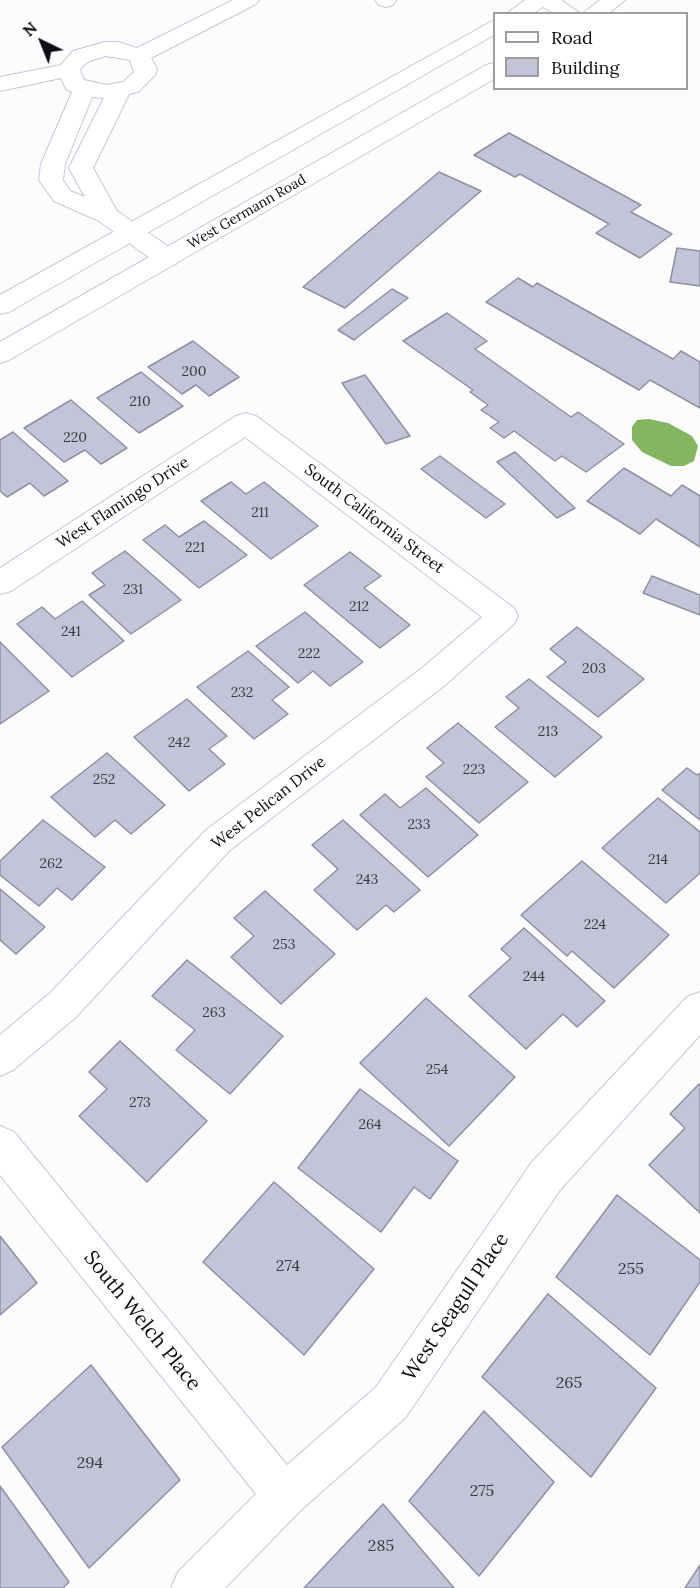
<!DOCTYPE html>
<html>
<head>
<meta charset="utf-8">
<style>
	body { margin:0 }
	#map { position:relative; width:700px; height:1588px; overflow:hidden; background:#fcfcfc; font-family:Lora,serif }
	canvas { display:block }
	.legend { position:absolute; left:493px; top:12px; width:195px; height:78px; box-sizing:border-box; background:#fff; border:2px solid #9e9ea1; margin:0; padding:8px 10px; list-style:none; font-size:18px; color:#0c0c13 }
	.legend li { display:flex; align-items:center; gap:12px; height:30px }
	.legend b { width:30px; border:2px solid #9e9ea1 }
	.north { position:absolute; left:12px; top:12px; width:60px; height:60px; -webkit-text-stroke:4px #fff; paint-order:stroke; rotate:317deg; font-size:16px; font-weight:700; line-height:24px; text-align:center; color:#0c0c13 }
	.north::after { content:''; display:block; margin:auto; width:21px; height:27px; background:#0c0c13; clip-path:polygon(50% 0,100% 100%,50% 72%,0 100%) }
</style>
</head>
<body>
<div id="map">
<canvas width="700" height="1588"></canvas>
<ul class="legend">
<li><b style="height:8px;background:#fff"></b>Road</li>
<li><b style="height:16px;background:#c3c4d8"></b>Building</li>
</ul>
<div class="north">N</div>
</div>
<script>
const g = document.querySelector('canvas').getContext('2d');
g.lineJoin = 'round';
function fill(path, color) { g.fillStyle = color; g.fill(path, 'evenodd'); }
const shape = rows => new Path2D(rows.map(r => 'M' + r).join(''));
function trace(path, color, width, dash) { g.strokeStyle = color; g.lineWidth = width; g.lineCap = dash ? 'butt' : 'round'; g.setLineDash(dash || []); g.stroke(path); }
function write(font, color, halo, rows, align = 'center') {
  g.font = font + ' Lora,serif'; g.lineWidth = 6; g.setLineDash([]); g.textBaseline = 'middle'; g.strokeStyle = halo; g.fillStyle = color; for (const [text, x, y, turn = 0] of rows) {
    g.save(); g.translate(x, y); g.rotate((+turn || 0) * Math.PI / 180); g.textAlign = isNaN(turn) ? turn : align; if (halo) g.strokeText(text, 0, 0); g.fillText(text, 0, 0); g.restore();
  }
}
const water = shape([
	[649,419,668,423,692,436,698,446,694,461,684,466,671,466,642,452,632,440,632,427,637,420]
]);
const building = shape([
	[509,133,641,205,631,212,672,234,640,258,596,233,609,224,520,174,515,177,474,155,509,133],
	[439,172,481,191,345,308,303,287,439,172],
	[677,248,700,251,700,286,670,282,677,248],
	[518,278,533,287,537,283,673,359,681,351,700,362,700,408,650,380,639,390,486,302,518,278],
	[392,289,408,298,354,340,338,330,392,289],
	[447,313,487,341,475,349,571,417,578,412,624,444,586,472,562,456,555,461,514,431,504,438,490,428,499,422,481,410,488,405,470,392,473,390,403,341,447,313],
	[193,341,239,377,209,396,196,385,182,394,148,367,193,341],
	[141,372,183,406,139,433,97,398,141,372],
	[365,375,410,436,386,444,342,383,365,375],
	[71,400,127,448,101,464,85,450,64,462,24,428,71,400],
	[13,432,68,481,44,496,30,483,7,497,0,491,0,440,13,432],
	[515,452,575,508,557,518,497,462,515,452],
	[440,456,505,504,486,518,421,469,440,456],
	[624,468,671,496,682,485,700,496,700,547,656,519,640,534,587,501,624,468],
	[231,482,246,494,264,482,318,526,271,559,201,501,231,482],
	[204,521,247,555,199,588,143,540,165,525,179,537,204,521],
	[125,551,181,600,131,634,89,595,105,585,92,573,125,551],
	[350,552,381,576,364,588,410,625,380,648,304,585,350,552],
	[652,576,700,595,700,615,643,593,652,576],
	[82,601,124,641,72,677,17,624,42,607,55,619,82,601],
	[305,612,363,662,330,686,313,671,298,683,256,646,305,612],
	[577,627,644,679,598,717,547,677,566,662,550,649,577,627],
	[0,642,49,691,0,724,0,642],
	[248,651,289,687,272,700,288,714,254,739,197,687,248,651],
	[529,679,602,737,555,777,495,727,519,708,506,697,529,679],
	[187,699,227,736,209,749,225,764,189,791,134,737,187,699],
	[458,723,528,782,479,823,426,777,444,763,427,748,458,723],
	[107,753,165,805,131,834,115,820,95,837,51,797,107,753],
	[687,768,697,775,700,773,700,820,662,790,687,768],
	[426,788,478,835,428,877,360,815,385,794,400,808,426,788],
	[658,798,700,832,700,873,666,903,602,848,658,798],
	[43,820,105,867,72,900,57,888,39,906,0,875,0,861,43,820],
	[343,820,420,890,394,912,386,905,357,930,314,890,338,869,312,845,343,820],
	[582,861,669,935,614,988,572,951,567,956,521,915,582,861],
	[0,889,45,927,16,954,0,940,0,889],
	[265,891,335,954,281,1004,231,957,254,936,234,918,265,891],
	[524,928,605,1001,577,1027,563,1014,526,1049,469,996,511,958,501,949,524,928],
	[187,960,283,1036,230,1094,176,1050,195,1030,152,996,187,960],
	[426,998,515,1077,449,1146,360,1063,426,998],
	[120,1041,207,1121,147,1182,79,1116,107,1089,89,1072,120,1041],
	[699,1084,700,1085,700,1213,649,1165,685,1128,670,1114,699,1084],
	[360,1089,458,1161,430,1199,414,1187,381,1232,298,1168,360,1089],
	[274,1182,374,1269,304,1355,203,1262,274,1182],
	[617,1195,700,1260,700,1282,650,1355,556,1277,617,1195],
	[0,1236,37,1283,0,1315,0,1236],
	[548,1294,656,1388,591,1477,482,1377,548,1294],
	[91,1365,180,1480,89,1568,2,1447,91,1365],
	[484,1411,554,1482,479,1576,409,1501,484,1411],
	[0,1486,69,1582,63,1588,0,1588,0,1486],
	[383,1504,454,1588,304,1588,383,1504],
	[700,1565,700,1588,685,1588,700,1565]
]);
const minor = shape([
	[233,0,259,0,256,4,151,58,157,69,155,75,138,92,129,94,93,168,117,211,176,252,179,258,176,264,167,266,158,264,99,221,54,201,39,180,41,164,72,92,66,89,61,78,0,91,0,77,61,65,73,51,105,42,118,42,137,48,233,0],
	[106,56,130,60,134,72,123,82,107,85,84,80,80,70,82,67,89,61,106,56],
	[92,97,104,98,69,168,85,197,70,191,63,180,65,164,92,97],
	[375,0,396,0,396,1,393,5,386,7,379,5,375,0],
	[246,413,256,416,514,608,518,616,514,624,444,686,230,850,76,1017,13,1070,0,1076,0,1035,50,993,206,830,422,668,482,617,245,437,11,591,0,594,0,568,236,416,246,413],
	[700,992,700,1035,560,1190,406,1417,300,1511,225,1588,171,1588,178,1572,256,1494,0,1175,0,1126,14,1132,287,1465,376,1387,532,1162,687,997,700,992]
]);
const major = shape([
	[525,0,561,0,581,14,555,14,543,7,532,14,506,14,525,0],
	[600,0,625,0,608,14,582,14,600,0],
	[494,20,494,35,9,312,0,314,0,295,494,20],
	[494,63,494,79,9,360,0,363,0,342,486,65,494,63]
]);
const farStreetnames = [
	["West Germann Road",247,212,-30]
];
const numberNames = [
	["200",194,372],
	["210",140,402],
	["220",75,438],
	["211",260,513],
	["221",195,548],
	["231",133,590],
	["212",359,607],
	["241",71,632],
	["222",309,654],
	["203",594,669],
	["232",242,693],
	["213",548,732],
	["242",179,743],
	["223",474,770],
	["252",104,780],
	["233",419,825],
	["214",658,860],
	["262",51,864],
	["243",367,880],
	["224",595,925],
	["253",284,945],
	["244",534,977],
	["263",214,1013],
	["254",437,1070],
	["273",140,1103],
	["264",370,1125]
];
const streetNames = [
	["West Flamingo Drive",123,503,-33],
	["South California Street",374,519,37],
	["West Pelican Drive",269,803,-38]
];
const nearNumbernames = [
	["274",288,1266],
	["255",631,1269],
	["265",569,1383],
	["294",90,1463],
	["275",482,1491],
	["285",381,1546]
];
const nearStreetnames = [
	["West Seagull Place",456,1307,-56],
	["South Welch Place",142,1321,51]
];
fill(water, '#84b660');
fill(building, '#c3c4d8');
trace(building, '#8f90a3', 1.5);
trace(minor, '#c5c7da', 2);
trace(major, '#c5c7da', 2);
fill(minor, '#fff');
fill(major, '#fff');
write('14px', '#0c0c13', '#fff', farStreetnames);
write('14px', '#3a3a44', null, numberNames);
write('16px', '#0c0c13', '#fff', streetNames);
write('16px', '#3a3a44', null, nearNumbernames);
write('20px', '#0c0c13', '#fff', nearStreetnames);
</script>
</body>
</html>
